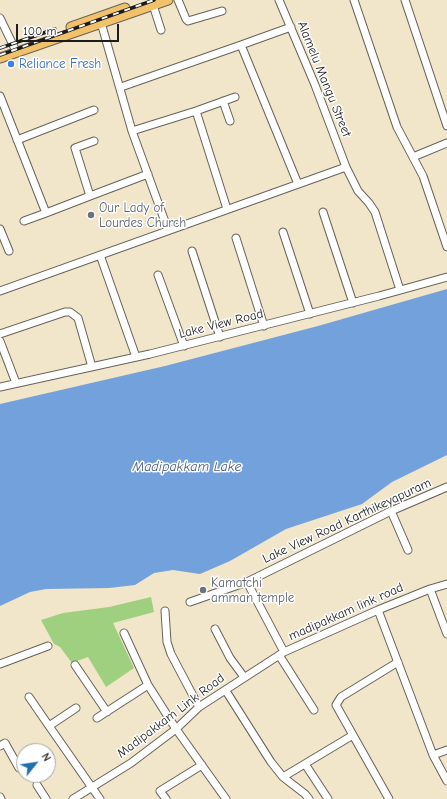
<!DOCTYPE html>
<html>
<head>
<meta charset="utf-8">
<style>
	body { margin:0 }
	#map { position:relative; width:447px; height:799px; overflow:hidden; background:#f1e5ca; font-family:"Comic Neue",sans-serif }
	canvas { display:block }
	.north { position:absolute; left:16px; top:743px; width:40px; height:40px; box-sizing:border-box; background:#fff; border:1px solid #a4a4a4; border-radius:50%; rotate:60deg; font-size:11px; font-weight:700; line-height:16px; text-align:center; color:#1c1c1c }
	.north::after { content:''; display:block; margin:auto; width:14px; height:18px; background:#1f6fb2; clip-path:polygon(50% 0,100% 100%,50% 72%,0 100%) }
	.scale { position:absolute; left:16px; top:24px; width:103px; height:18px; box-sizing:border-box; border:2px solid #1c1c1c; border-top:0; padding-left:5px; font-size:12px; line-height:14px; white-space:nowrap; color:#1c1c1c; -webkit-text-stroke:3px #fff; paint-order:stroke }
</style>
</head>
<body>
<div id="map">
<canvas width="447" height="799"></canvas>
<div class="north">N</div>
<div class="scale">100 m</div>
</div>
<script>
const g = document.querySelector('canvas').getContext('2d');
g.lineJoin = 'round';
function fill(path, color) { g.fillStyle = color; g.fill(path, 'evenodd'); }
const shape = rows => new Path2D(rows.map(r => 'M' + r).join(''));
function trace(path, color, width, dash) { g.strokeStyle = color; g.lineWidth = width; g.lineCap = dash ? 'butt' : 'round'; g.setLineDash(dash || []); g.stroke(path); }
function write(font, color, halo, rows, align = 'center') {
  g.font = font + ' "Comic Neue",sans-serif'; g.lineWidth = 3; g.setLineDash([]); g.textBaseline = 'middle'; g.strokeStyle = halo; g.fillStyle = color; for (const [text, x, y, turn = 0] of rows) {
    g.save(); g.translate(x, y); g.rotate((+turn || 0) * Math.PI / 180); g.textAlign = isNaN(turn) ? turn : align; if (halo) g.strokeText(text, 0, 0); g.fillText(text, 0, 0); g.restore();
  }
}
const green = shape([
	[151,597,154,612,113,623,134,668,106,687,88,657,72,663,60,647,54,644,41,620,63,613,109,607]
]);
const water = shape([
	[447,289,447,455,392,482,362,504,286,529,230,561,200,574,173,570,154,573,135,585,109,588,46,589,30,592,0,606,0,404,165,366,318,326]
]);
const minor = shape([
	[178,0,186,19,188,21,222,11],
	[279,0,315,85,346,167,358,191,369,203,375,212,400,290],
	[354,0,397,127,423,176,447,247],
	[405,0,447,126],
	[153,5,161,30],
	[0,18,14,47],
	[100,19,132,131,168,230],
	[291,27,241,45,298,184],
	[121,87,241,45],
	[0,96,46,213,90,196],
	[223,101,230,121],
	[196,111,235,97],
	[132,131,196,111,227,209],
	[17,140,94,110],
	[94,141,75,148,90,196,148,174],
	[413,157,447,143],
	[323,212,353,303],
	[24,221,46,213],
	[0,229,9,251],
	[283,232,310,314],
	[236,238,264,326],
	[192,251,220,337],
	[100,255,136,357],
	[158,275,184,346],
	[0,291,346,167],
	[0,334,65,312,70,312,78,318,92,367],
	[0,341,16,383],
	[0,387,150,354,379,296,447,277],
	[391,511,408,550],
	[247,582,284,652],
	[430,589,447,634],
	[190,602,247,582,391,511,447,487],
	[378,610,433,755,447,781],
	[165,611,167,642,171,654,199,707],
	[215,629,230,658,244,677],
	[124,633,148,685,176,729,226,799],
	[279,655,314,710],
	[0,664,48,646],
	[75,665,107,712],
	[226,691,271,762,283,777,305,794,309,799],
	[29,697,49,726,76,708],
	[97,718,148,685],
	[49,726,100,799],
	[0,746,5,743,19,768],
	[433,755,447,750],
	[305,764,328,799],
	[283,777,353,735],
	[37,785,46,799],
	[0,797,1,799],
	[73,799,131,763,176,729,199,707,284,652,378,610,430,589,447,584],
	[166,799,160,791,202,765],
	[389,799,336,705,341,697,398,662]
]);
const major = shape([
	[71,27,125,8],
	[0,58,168,0]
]);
const rail = shape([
	[0,48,55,29],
	[0,55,154,0]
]);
const markers = [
	[11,64,4,"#3f7fe0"],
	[91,215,4,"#6b7280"],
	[203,590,4,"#6b7280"]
];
const shopNames = [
	["Reliance Fresh",19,64]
];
const streetNames = [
	["Alamelu Mangu Street",324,79,68],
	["Lake View Road",221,324,-14],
	["Lake View Road Karthikeyapuram",347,521,-25],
	["madipakkam link road",346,612,-24],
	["Madipakkam Link Road",171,716,-37]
];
const worshipNames = [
	["Our Lady of",99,208],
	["Lourdes Church",99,223],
	["Kamatchi",211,583],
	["amman temple",211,598]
];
const waterNames = [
	["Madipakkam Lake",187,467]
];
fill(green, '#9fd080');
fill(water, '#72a1dc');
trace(minor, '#676259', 9);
trace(major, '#676259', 11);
trace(minor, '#fff', 7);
trace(major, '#f2c26a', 9);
trace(rail, '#1c1c1c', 3.5);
trace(rail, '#fff', 2, [6]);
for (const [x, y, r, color] of markers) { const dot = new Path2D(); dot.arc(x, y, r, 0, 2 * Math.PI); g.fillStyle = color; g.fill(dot); trace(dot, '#fff', 1.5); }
write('13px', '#366cbe', '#fff', shopNames, 'left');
write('13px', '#1c1c1c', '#fff', streetNames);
write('13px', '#5b616d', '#fff', worshipNames, 'left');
write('italic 14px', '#475e7c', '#fff', waterNames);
</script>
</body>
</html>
